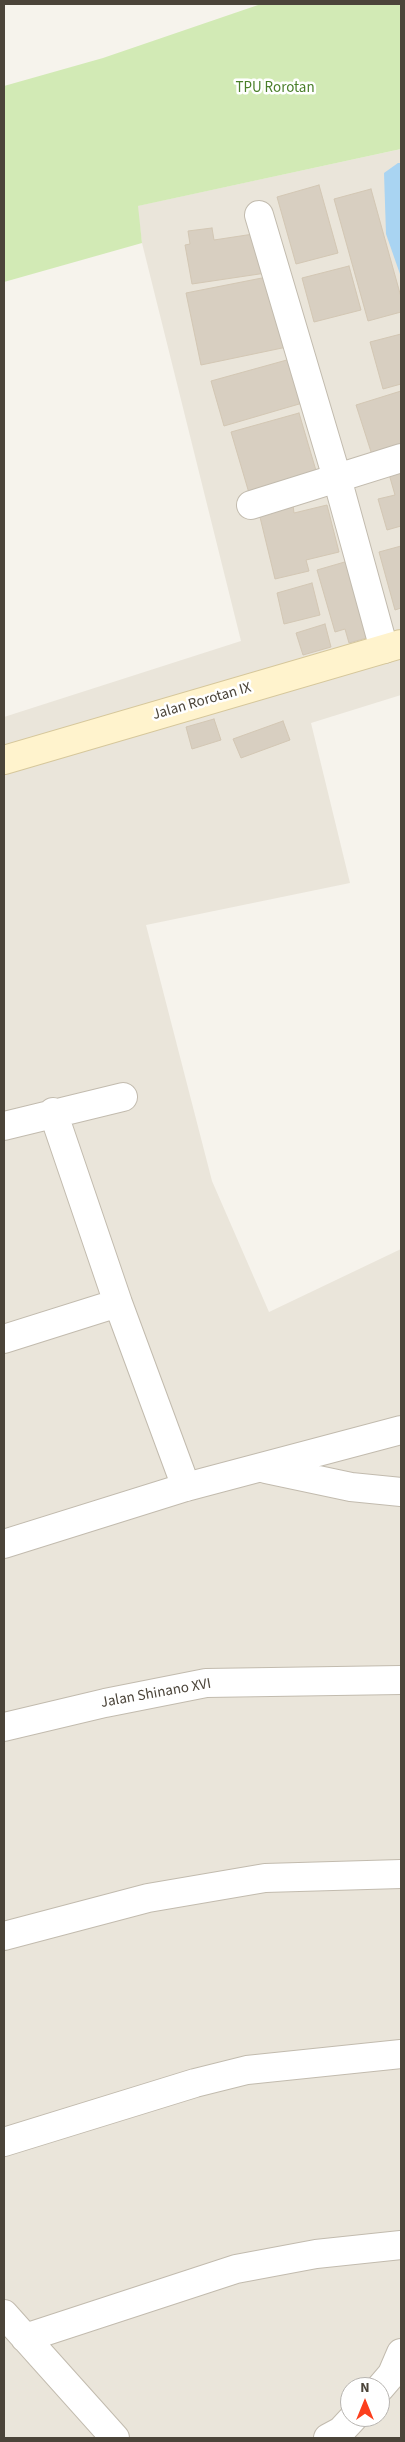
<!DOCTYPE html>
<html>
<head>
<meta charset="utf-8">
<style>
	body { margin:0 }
	#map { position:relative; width:405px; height:2442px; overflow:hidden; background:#f6f3ec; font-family:"Source Sans 3",sans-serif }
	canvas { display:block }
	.frame { position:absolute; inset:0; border:5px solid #4b4439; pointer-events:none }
	.north { position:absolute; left:340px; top:2377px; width:50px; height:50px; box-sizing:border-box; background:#fff; border:1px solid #b7b4b0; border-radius:50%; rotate:0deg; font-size:14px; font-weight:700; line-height:20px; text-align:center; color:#4b4439 }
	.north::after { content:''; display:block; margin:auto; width:18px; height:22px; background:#fc3f1d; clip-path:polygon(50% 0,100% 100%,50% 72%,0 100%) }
</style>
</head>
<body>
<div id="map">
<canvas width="405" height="2442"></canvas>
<div class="frame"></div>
<div class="north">N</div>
</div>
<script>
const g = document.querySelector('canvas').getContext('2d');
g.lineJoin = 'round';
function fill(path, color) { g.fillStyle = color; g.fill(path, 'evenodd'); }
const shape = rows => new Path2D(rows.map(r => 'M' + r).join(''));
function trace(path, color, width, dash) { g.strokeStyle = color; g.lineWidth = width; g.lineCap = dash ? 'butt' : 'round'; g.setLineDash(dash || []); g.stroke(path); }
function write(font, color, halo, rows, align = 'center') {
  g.font = font + ' "Source Sans 3",sans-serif'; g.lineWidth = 5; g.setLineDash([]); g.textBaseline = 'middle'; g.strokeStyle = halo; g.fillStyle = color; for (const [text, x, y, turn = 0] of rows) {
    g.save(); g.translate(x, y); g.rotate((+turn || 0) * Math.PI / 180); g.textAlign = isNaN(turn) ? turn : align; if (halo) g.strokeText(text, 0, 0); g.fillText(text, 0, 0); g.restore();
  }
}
const residential = shape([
	[401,149,401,695,311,723,350,883,146,925,212,1181,269,1312,401,1249,401,2438,4,2438,4,717,241,641,142,243,137,206],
	[350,2387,380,2387,380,2417,350,2417]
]);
const green = shape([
	[261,4,401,4,401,149,138,206,142,243,4,282,4,86,103,58]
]);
const water = shape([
	[398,163,401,163,401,277,386,234,384,173]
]);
const building = shape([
	[319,185,338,253,296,264,277,197,319,185],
	[371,189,401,297,401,312,368,321,334,199,371,189],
	[212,228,214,240,260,233,266,273,192,284,185,245,190,244,188,231,212,228],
	[349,266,361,310,314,322,302,278,349,266],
	[272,276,287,347,201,365,186,293,272,276],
	[401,334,401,384,383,389,370,342,401,334],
	[294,358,306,402,224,426,211,381,294,358],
	[401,391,401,450,373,458,356,405,401,391],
	[299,413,317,474,249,493,231,432,299,413],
	[401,471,401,526,387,530,378,499,395,495,389,474,401,471],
	[293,505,294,513,327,505,339,552,306,560,309,571,275,579,259,513,293,505],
	[401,546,401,608,395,610,379,552,401,546],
	[355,559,370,637,349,643,345,629,335,632,317,570,355,559],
	[312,583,320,615,284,624,277,593,312,583],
	[325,624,331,647,303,655,296,633,325,624],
	[214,719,221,740,192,749,186,727,214,719],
	[283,721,290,740,241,758,233,739,283,721]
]);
const street = shape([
	[259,215,337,478,384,649],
	[251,505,401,458],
	[53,1112,118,1303,186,1487],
	[4,1126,123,1097],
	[4,1339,118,1303],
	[266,1469,351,1487,401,1492],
	[4,1544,186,1487,401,1430],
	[4,1727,105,1703,206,1683,401,1680],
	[4,1936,148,1898,265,1878,401,1874],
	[4,2142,195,2083,247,2070,401,2054],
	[4,2314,115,2438],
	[25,2338,236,2269,316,2254,401,2245],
	[380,2388,392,2374,401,2353],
	[328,2438,341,2431,354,2417]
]);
const secondary = shape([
	[4,760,401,644]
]);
const parkNames = [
	["TPU Rorotan",275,89]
];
const streetNames = [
	["Jalan Rorotan IX",202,702,-16],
	["Jalan Shinano XVI",156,1694,-10]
];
fill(residential, '#eae5da');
fill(green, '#d2eab5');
fill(water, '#a9d4f2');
fill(building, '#d8cfc1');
trace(building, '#d3c7b4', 1);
trace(street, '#c2bbae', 30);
trace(secondary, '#d6c79b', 30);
trace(street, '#fff', 28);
trace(secondary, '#fff3cd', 28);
write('15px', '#4a7f2a', '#fff', parkNames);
write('15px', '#4b4439', '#fff', streetNames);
</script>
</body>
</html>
